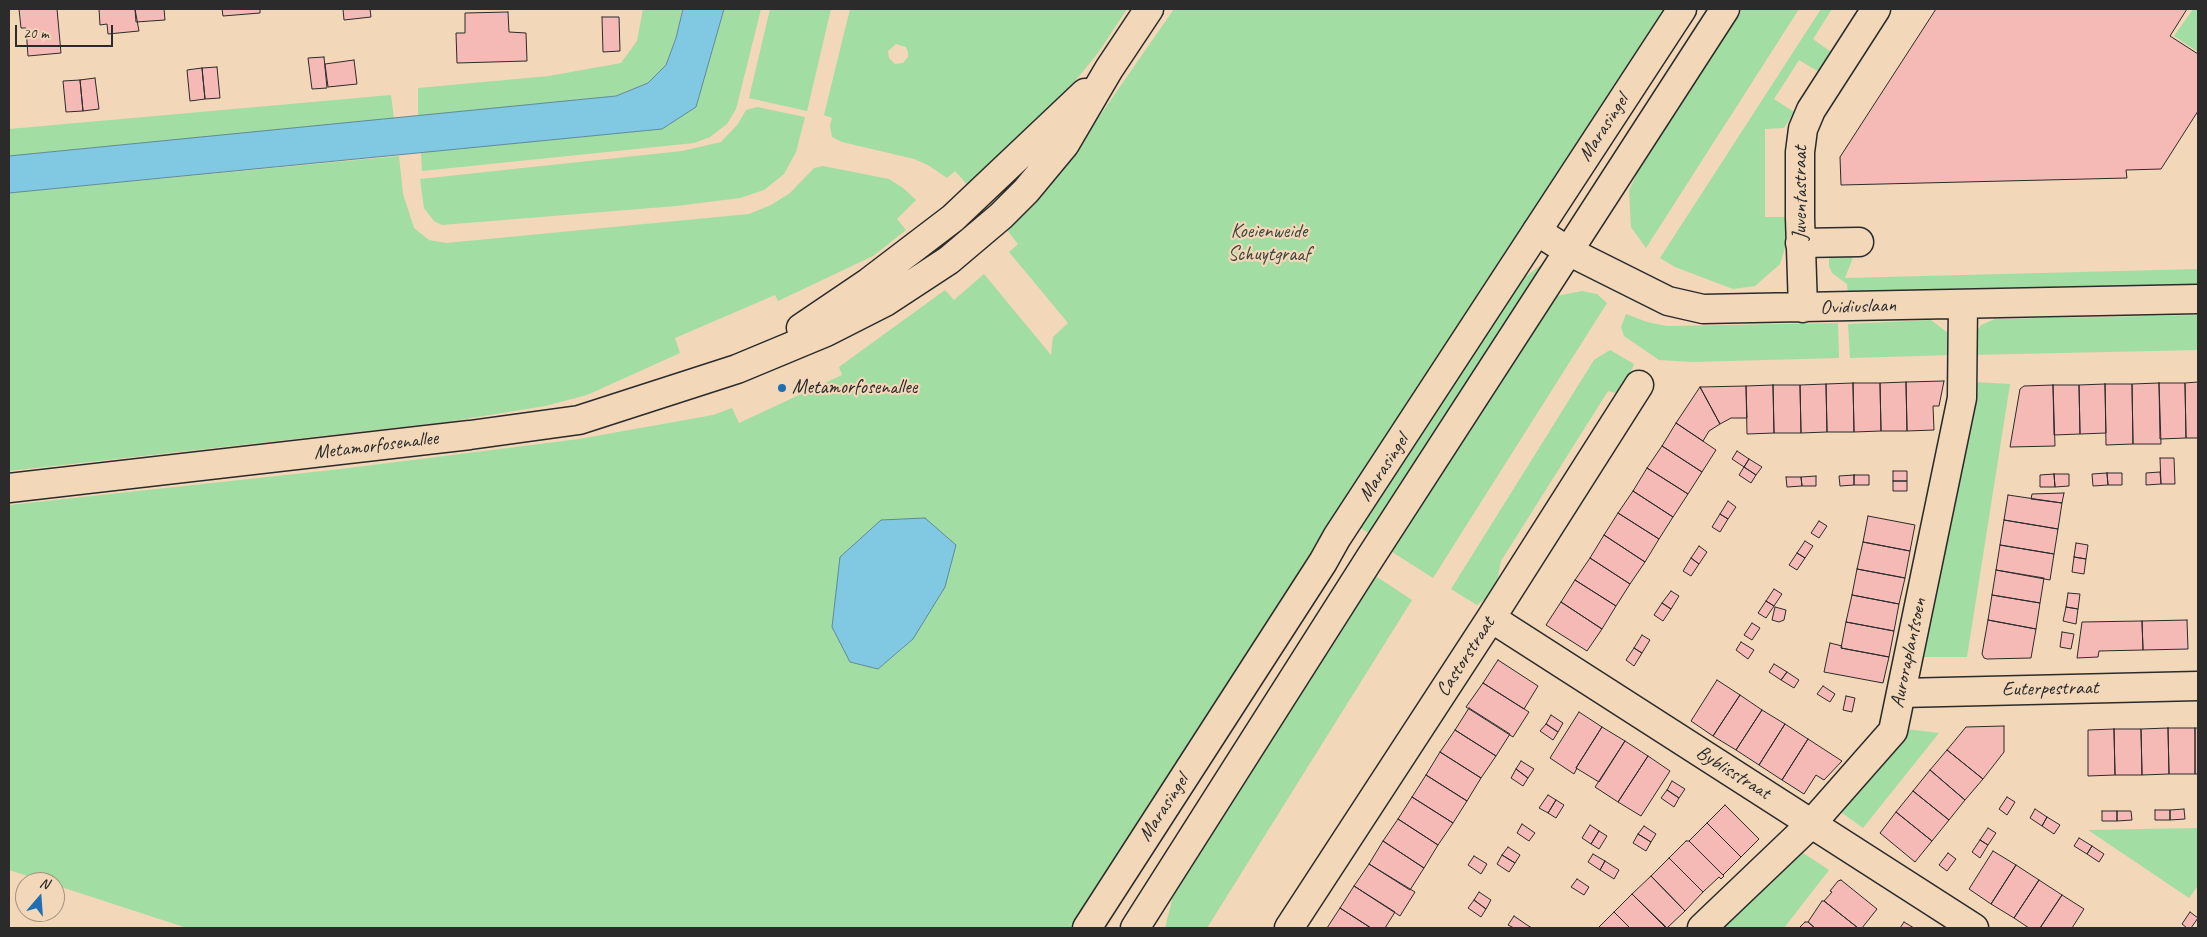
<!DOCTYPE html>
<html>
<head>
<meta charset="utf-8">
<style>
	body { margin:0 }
	#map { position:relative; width:2207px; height:937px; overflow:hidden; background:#f2d7b9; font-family:Caveat,sans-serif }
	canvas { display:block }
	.frame { position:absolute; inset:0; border:10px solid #2b2b2b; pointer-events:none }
	.north { position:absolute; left:15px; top:872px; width:50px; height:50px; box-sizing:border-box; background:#f2d7b9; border:1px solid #a29280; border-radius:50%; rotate:18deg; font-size:14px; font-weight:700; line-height:20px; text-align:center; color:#2b2b2b }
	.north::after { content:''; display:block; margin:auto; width:18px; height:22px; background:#1f6fb2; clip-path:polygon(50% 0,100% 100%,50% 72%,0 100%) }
	.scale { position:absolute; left:15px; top:25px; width:98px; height:22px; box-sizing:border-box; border:2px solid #2b2b2b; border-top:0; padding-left:6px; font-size:15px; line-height:18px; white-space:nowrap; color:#2b2b2b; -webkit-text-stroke:4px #f2d7b9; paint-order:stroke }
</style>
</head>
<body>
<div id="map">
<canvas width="2207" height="937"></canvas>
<div class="frame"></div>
<div class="north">N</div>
<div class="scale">20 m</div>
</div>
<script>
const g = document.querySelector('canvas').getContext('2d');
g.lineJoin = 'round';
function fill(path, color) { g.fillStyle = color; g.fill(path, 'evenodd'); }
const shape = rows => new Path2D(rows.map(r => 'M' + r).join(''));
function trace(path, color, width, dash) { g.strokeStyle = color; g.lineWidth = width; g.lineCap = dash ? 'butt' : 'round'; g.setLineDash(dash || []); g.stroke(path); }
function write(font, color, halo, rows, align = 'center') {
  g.font = font + ' Caveat,sans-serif'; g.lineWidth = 4.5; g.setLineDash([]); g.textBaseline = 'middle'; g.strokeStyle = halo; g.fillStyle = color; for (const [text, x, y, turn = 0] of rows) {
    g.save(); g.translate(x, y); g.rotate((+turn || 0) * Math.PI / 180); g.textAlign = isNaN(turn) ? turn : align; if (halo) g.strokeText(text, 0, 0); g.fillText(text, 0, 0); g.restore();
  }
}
const green = shape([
	[643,9,683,9,676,38,666,65,648,83,615,96,418,116,418,88,549,76,621,63,637,41],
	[724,9,761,9,736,109,727,124,710,137,694,143,422,171,421,152,662,129,696,106],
	[770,9,831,9,807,111,749,98],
	[850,9,1127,9,1098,53,1053,108,972,190,955,171,947,178,928,165,914,159,842,142,832,137,830,126,832,118,824,115],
	[896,44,906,47,908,52,908,57,903,63,895,64,889,58,888,51],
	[1174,9,1671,9,1085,928,187,928,55,885,55,882,46,882,9,870,9,505,341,469,579,439,713,415,732,408,739,423,842,375,839,367,945,290,954,300,984,274,1051,355,1053,337,1068,323,1009,252,1018,244,1003,225,1015,215,1094,124],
	[913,639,878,669,850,662],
	[1739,9,1799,9,1646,248,1631,227,1629,191,1650,143],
	[1821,9,1832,9,1813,39,1831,52,1819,72,1799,60,1774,99,1794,112,1784,128,1765,129,1765,217,1785,217,1786,245,1780,264,1755,286,1733,289,1675,267,1660,258],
	[2193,9,2198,9,2198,52,2174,36],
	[391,95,394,119,9,156,9,129],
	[757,107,805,117,796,152,784,174,764,190,740,198,676,206,442,225,434,221,424,208,420,179,682,151,721,142,738,124,746,110],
	[399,156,403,194,414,228,429,240,446,243,749,214,771,205,790,193,814,168,823,166,889,179,903,188,916,200,897,219,906,230,873,256,778,301,775,295,675,338,680,353,587,395,545,406,447,422,9,471,9,193],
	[1855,252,1845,278,2198,269,2198,287,1848,294,1847,284,1832,273,1829,266,1829,254],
	[1549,259,1373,536,1359,527,1520,281],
	[1582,291,1597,294,1607,303,1433,578,1386,548,1551,297],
	[1626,314,1647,322,1667,326,1838,323,1839,358,1692,362,1659,360,1624,336,1621,327],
	[2198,315,2198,350,1970,355,1973,338,1981,325,1995,319],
	[1931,320,1948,333,1954,355,1850,358,1848,324],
	[1610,350,1634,364,1622,395,1608,391,1501,561,1495,592,1477,605,1451,589,1594,360],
	[1974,382,2010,384,1967,657,1917,657],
	[1374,575,1412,600,1207,928,1165,928,1177,880],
	[1906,729,1939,733,1863,828,1835,808],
	[2198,828,2198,886,2189,898,2088,830],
	[1794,847,1829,870,1784,928,1714,928]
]);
const water = shape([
	[683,9,724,9,696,107,662,129,9,193,9,156,616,96,648,83,666,65,676,38,683,9],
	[925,518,956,545,945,587,913,639,878,669,850,662,832,627,840,557,881,520,925,518]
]);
const building = shape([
	[19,9,57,9,61,53,28,56,26,28,21,28,19,9],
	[99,9,135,9,139,31,108,34,107,24,100,25,99,9],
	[135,9,171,9,164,9,165,20,136,22,135,9],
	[222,9,260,9,260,13,223,16,222,9],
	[343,9,370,9,371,17,344,20,343,9],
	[1936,9,2187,9,2170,36,2198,54,2198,111,2161,169,2126,170,2127,178,1841,185,1840,157,1936,9],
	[508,12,509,32,526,33,527,61,457,63,456,33,465,33,465,13,508,12],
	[602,17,619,17,620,51,603,52,602,17],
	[324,57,327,88,312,89,308,58,324,57],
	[354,60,357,84,328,87,325,64,354,60],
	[217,67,220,98,205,99,202,68,217,67],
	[202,68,205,99,190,101,187,70,202,68],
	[95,78,99,109,83,111,80,80,95,78],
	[80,80,83,111,66,112,63,81,80,80],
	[1944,381,1939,406,1933,406,1934,430,1907,431,1906,382,1944,381],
	[1906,382,1907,431,1881,431,1880,383,1906,382],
	[2198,382,2198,438,2186,438,2185,383,2198,382],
	[1853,383,1854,432,1827,432,1826,384,1853,383],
	[1853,383,1880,383,1881,431,1854,432,1853,383],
	[2159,383,2185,383,2186,438,2160,439,2159,383],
	[2159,383,2161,444,2133,444,2132,384,2159,383],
	[1826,384,1827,432,1801,433,1800,385,1826,384],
	[2105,384,2106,433,2080,434,2079,385,2105,384],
	[2105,384,2132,384,2133,444,2106,445,2105,384],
	[1773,385,1800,385,1801,433,1774,433,1773,385],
	[1773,385,1774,433,1747,434,1746,386,1773,385],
	[2053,385,2055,446,2010,447,2020,389,2024,386,2053,385],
	[2053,385,2079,385,2080,434,2054,435,2053,385],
	[1746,386,1747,418,1731,418,1720,424,1700,387,1746,386],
	[1700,387,1720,424,1709,431,1703,441,1676,423,1700,387],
	[1676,423,1716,450,1702,472,1662,446,1676,423],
	[1662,446,1702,472,1688,494,1647,468,1662,446],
	[1737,451,1749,459,1744,467,1732,459,1737,451],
	[2160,458,2174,458,2175,484,2161,484,2160,458],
	[1749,459,1762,467,1756,475,1744,467,1749,459],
	[1744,467,1756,475,1751,483,1739,475,1744,467],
	[1647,468,1688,494,1673,517,1633,491,1647,468],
	[1893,471,1907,471,1907,481,1893,481,1893,471],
	[2160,472,2161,484,2146,485,2146,473,2160,472],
	[2107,473,2122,473,2122,485,2108,485,2107,473],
	[2107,473,2108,485,2093,486,2092,474,2107,473],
	[2054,474,2055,487,2040,487,2040,475,2054,474],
	[2054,474,2069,474,2069,486,2055,487,2054,474],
	[1854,475,1854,485,1840,486,1839,476,1854,475],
	[1854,475,1869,475,1869,485,1854,485,1854,475],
	[1816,476,1816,486,1802,486,1801,477,1816,476],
	[1786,477,1801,477,1802,486,1787,487,1786,477],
	[1893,481,1907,481,1907,491,1893,491,1893,481],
	[1633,491,1673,517,1659,539,1618,513,1633,491],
	[2064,493,2062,503,2031,499,2032,494,2064,493],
	[2008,495,2062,503,2058,529,2004,520,2008,495],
	[1728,501,1736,507,1728,519,1720,514,1728,501],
	[1618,513,1659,539,1645,562,1604,535,1618,513],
	[1720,514,1728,519,1720,532,1712,527,1720,514],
	[1868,516,1915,525,1910,551,1863,542,1868,516],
	[2004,520,2058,529,2054,554,2000,545,2004,520],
	[1819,521,1827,526,1819,538,1811,533,1819,521],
	[1604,535,1645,562,1630,584,1590,558,1604,535],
	[1805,541,1813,546,1805,558,1797,553,1805,541],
	[1863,542,1910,551,1905,578,1857,569,1863,542],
	[2076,543,2088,545,2086,559,2074,557,2076,543],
	[2000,545,2054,554,2050,580,1996,570,2000,545],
	[1699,546,1707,552,1699,564,1691,558,1699,546],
	[1797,553,1805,558,1797,570,1789,565,1797,553],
	[2074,557,2086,559,2084,574,2072,572,2074,557],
	[1590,558,1630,584,1616,606,1575,580,1590,558],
	[1691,558,1699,564,1691,576,1683,571,1691,558],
	[1857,569,1905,578,1899,604,1852,595,1857,569],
	[1996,570,2044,578,2040,603,1992,595,1996,570],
	[1575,580,1616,606,1602,629,1561,602,1575,580],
	[1774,589,1782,594,1774,606,1766,601,1774,589],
	[1671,591,1679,596,1671,609,1662,603,1671,591],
	[2068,593,2080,594,2078,609,2066,607,2068,593],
	[1852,595,1899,604,1894,631,1846,622,1852,595],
	[1992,595,2040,603,2036,629,1988,620,1992,595],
	[1766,601,1774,606,1766,618,1758,613,1766,601],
	[1561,602,1602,629,1587,651,1546,625,1561,602],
	[1662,603,1671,609,1663,621,1654,615,1662,603],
	[1775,607,1786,610,1784,620,1779,622,1772,620,1775,607],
	[2066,607,2078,609,2076,624,2063,621,2066,607],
	[1988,620,2036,629,2031,658,1987,659,1984,658,1982,654,1988,620],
	[2187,620,2188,649,2143,650,2142,621,2187,620],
	[2142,621,2143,650,2099,651,2098,657,2077,658,2082,622,2142,621],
	[1846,622,1894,631,1889,657,1841,648,1846,622],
	[1752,623,1760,628,1752,640,1744,635,1752,623],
	[2062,632,2074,634,2071,649,2060,647,2062,632],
	[1642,635,1650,640,1642,653,1634,648,1642,635],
	[1741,642,1754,650,1748,659,1736,650,1741,642],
	[1830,643,1842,646,1841,648,1889,657,1883,683,1824,672,1830,643],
	[1634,648,1642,653,1634,666,1626,660,1634,648],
	[1498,660,1538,686,1524,709,1483,683,1498,660],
	[1774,664,1787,672,1781,680,1769,672,1774,664],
	[1787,672,1799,680,1794,688,1781,680,1787,672],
	[1717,680,1740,695,1713,736,1691,721,1717,680],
	[1483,683,1529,712,1513,737,1466,707,1483,683],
	[1823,686,1835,694,1830,702,1817,694,1823,686],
	[1740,695,1762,710,1736,750,1713,736,1740,695],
	[1846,696,1855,698,1852,712,1843,710,1846,696],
	[1469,708,1510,734,1496,756,1455,730,1469,708],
	[1762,710,1785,724,1759,765,1736,750,1762,710],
	[1579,712,1602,727,1576,768,1577,768,1574,774,1550,758,1579,712],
	[1551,715,1563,723,1558,732,1546,724,1551,715],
	[1546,724,1558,732,1553,740,1540,731,1546,724],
	[1785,724,1808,739,1782,780,1759,765,1785,724],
	[2004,726,2004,752,1983,779,1947,750,1966,727,2004,726],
	[1602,727,1625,741,1599,782,1576,768,1602,727],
	[2168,728,2169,774,2142,775,2141,729,2168,728],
	[2168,728,2195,728,2195,774,2169,774,2168,728],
	[2195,728,2198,728,2198,774,2195,774,2195,728],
	[2114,729,2141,729,2142,775,2115,775,2114,729],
	[2114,729,2115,775,2088,776,2088,730,2114,729],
	[1455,730,1496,756,1481,778,1440,752,1455,730],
	[1808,739,1842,761,1824,780,1816,775,1804,794,1782,780,1808,739],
	[1625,741,1648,756,1618,802,1595,787,1625,741],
	[1947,750,1983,779,1965,800,1930,770,1947,750],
	[1440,752,1481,778,1467,801,1426,775,1440,752],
	[1648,756,1670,771,1641,816,1618,802,1648,756],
	[1521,761,1534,769,1528,778,1516,769,1521,761],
	[1516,769,1528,778,1523,786,1511,778,1516,769],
	[1930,770,1965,800,1949,820,1913,791,1930,770],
	[1426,775,1467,801,1453,823,1412,797,1426,775],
	[1672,781,1685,789,1679,798,1667,790,1672,781],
	[1667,790,1679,798,1674,807,1661,798,1667,790],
	[1913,791,1949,820,1932,841,1896,812,1913,791],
	[1548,795,1556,800,1548,813,1539,808,1548,795],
	[1412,797,1453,823,1438,845,1398,819,1412,797],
	[2007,797,2015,802,2007,815,1999,809,2007,797],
	[1556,800,1564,805,1556,818,1548,813,1556,800],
	[1725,805,1759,839,1741,857,1707,823,1725,805],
	[2035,809,2047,817,2042,826,2030,818,2035,809],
	[2184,809,2185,819,2170,820,2170,810,2184,809],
	[2155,810,2170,810,2170,820,2155,820,2155,810],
	[2102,811,2117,811,2117,821,2102,821,2102,811],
	[2117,811,2131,811,2132,820,2117,821,2117,811],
	[1896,812,1932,841,1915,862,1880,833,1896,812],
	[2047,817,2060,825,2054,834,2042,826,2047,817],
	[1398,819,1438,845,1424,868,1383,841,1398,819],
	[1707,823,1741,857,1723,875,1689,841,1707,823],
	[1522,824,1535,833,1529,841,1517,833,1522,824],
	[1590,825,1599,831,1591,844,1582,838,1590,825],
	[1644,826,1656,834,1651,842,1638,834,1644,826],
	[1988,828,1996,833,1988,845,1980,840,1988,828],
	[1599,831,1607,836,1599,849,1591,844,1599,831],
	[1638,834,1651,842,1646,851,1633,843,1638,834],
	[2079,838,2092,846,2087,854,2074,846,2079,838],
	[1980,840,1988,845,1980,858,1972,852,1980,840],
	[1383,841,1424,868,1410,890,1369,864,1383,841],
	[1686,841,1689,841,1724,876,1721,879,1719,877,1703,892,1669,858,1686,841],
	[2092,846,2104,854,2099,862,2087,854,2092,846],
	[1508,847,1520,855,1515,863,1502,855,1508,847],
	[1993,851,2016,865,1991,904,1969,889,1993,851],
	[1948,853,1956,859,1947,871,1939,865,1948,853],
	[1593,854,1605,861,1600,870,1588,862,1593,854],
	[1502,855,1515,863,1509,872,1497,864,1502,855],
	[1474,856,1487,864,1481,874,1468,865,1474,856],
	[1669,858,1703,892,1685,911,1651,876,1669,858],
	[1605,861,1619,870,1614,879,1600,870,1605,861],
	[1369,864,1415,892,1400,916,1354,886,1369,864],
	[2016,865,2039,880,2014,918,1991,904,2016,865],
	[1651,876,1685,911,1667,928,1632,894,1651,876],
	[1577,879,1589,887,1584,895,1571,887,1577,879],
	[1841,880,1877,909,1862,928,1858,928,1824,901,1832,892,1830,891,1838,881,1841,880],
	[2039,880,2062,895,2040,928,2029,928,2014,918,2039,880],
	[1354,886,1395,912,1385,928,1371,928,1340,908,1354,886],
	[1479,892,1491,900,1486,909,1474,900,1479,892],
	[1632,894,1666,928,1630,928,1614,912,1632,894],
	[2062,895,2084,909,2072,928,2040,928,2062,895],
	[1474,900,1486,909,1481,917,1468,908,1474,900],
	[1822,901,1824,901,1858,928,1815,928,1808,922,1822,901],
	[1340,908,1371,928,1327,928,1340,908],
	[1614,912,1630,928,1598,928,1614,912],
	[2190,912,2198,918,2191,928,2187,928,2182,924,2190,912],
	[1514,916,1527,925,1532,928,1514,928,1508,925,1514,916],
	[1805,922,1808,922,1815,928,1799,928,1805,922],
	[1904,922,1914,928,1900,928,1904,922]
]);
const minor = shape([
	[1537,231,1568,251,1668,301,1703,309,2198,299],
	[1800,243,1859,242],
	[1803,308,1800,218,1800,152,1803,129,1811,110,1876,9],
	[1491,618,1974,928],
	[1901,693,2198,686],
	[1289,928,1491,618,1639,385],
	[1702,928,1812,823,1893,731,1962,398,1963,304]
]);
const tertiary = shape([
	[1087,928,1323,562,1337,537,1682,9],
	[1135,928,1370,558,1725,9]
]);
const primary = shape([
	[801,328,869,282,953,218,1085,93],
	[9,488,470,435,579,420,737,369,826,332,885,302,949,260,1001,216,1026,191,1065,144,1109,69,1149,9]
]);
const markers = [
	[782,388,5,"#1f6fb2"]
];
const streetNames = [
	["Marasingel",1604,128,-57],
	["Juventastraat",1801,193,-90],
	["Ovidiuslaan",1858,307,-2],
	["Metamorfosenallee",376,446,-7],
	["Marasingel",1384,468,-57],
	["Auroraplantsoen",1909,653,-78],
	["Castorstraat",1466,657,-57],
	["Euterpestraat",2050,689,-1],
	["Byblisstraat",1733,773,32],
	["Marasingel",1164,808,-57]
];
const parkNames = [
	["Koeienweide",1269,232],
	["Schuytgraaf",1269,255]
];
const poiNames = [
	["Metamorfosenallee",792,388]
];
fill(green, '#a2dda3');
fill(water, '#81c9e2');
trace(water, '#5f8a99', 1);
fill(building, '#f6bab6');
trace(building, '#2b2b2b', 1);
trace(minor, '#2b2b2b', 31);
trace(tertiary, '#2b2b2b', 31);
trace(primary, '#2b2b2b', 31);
trace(minor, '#f2d7b9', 28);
trace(tertiary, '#f2d7b9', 28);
trace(primary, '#f2d7b9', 28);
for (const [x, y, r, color] of markers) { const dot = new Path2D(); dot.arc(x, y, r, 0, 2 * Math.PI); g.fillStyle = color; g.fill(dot); trace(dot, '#f2d7b9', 2); }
write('20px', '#2b2b2b', '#f2d7b9', streetNames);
write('20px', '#3d463d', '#f2d7b9', parkNames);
write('20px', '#2b2b2b', '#f2d7b9', poiNames, 'left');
</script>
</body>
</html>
